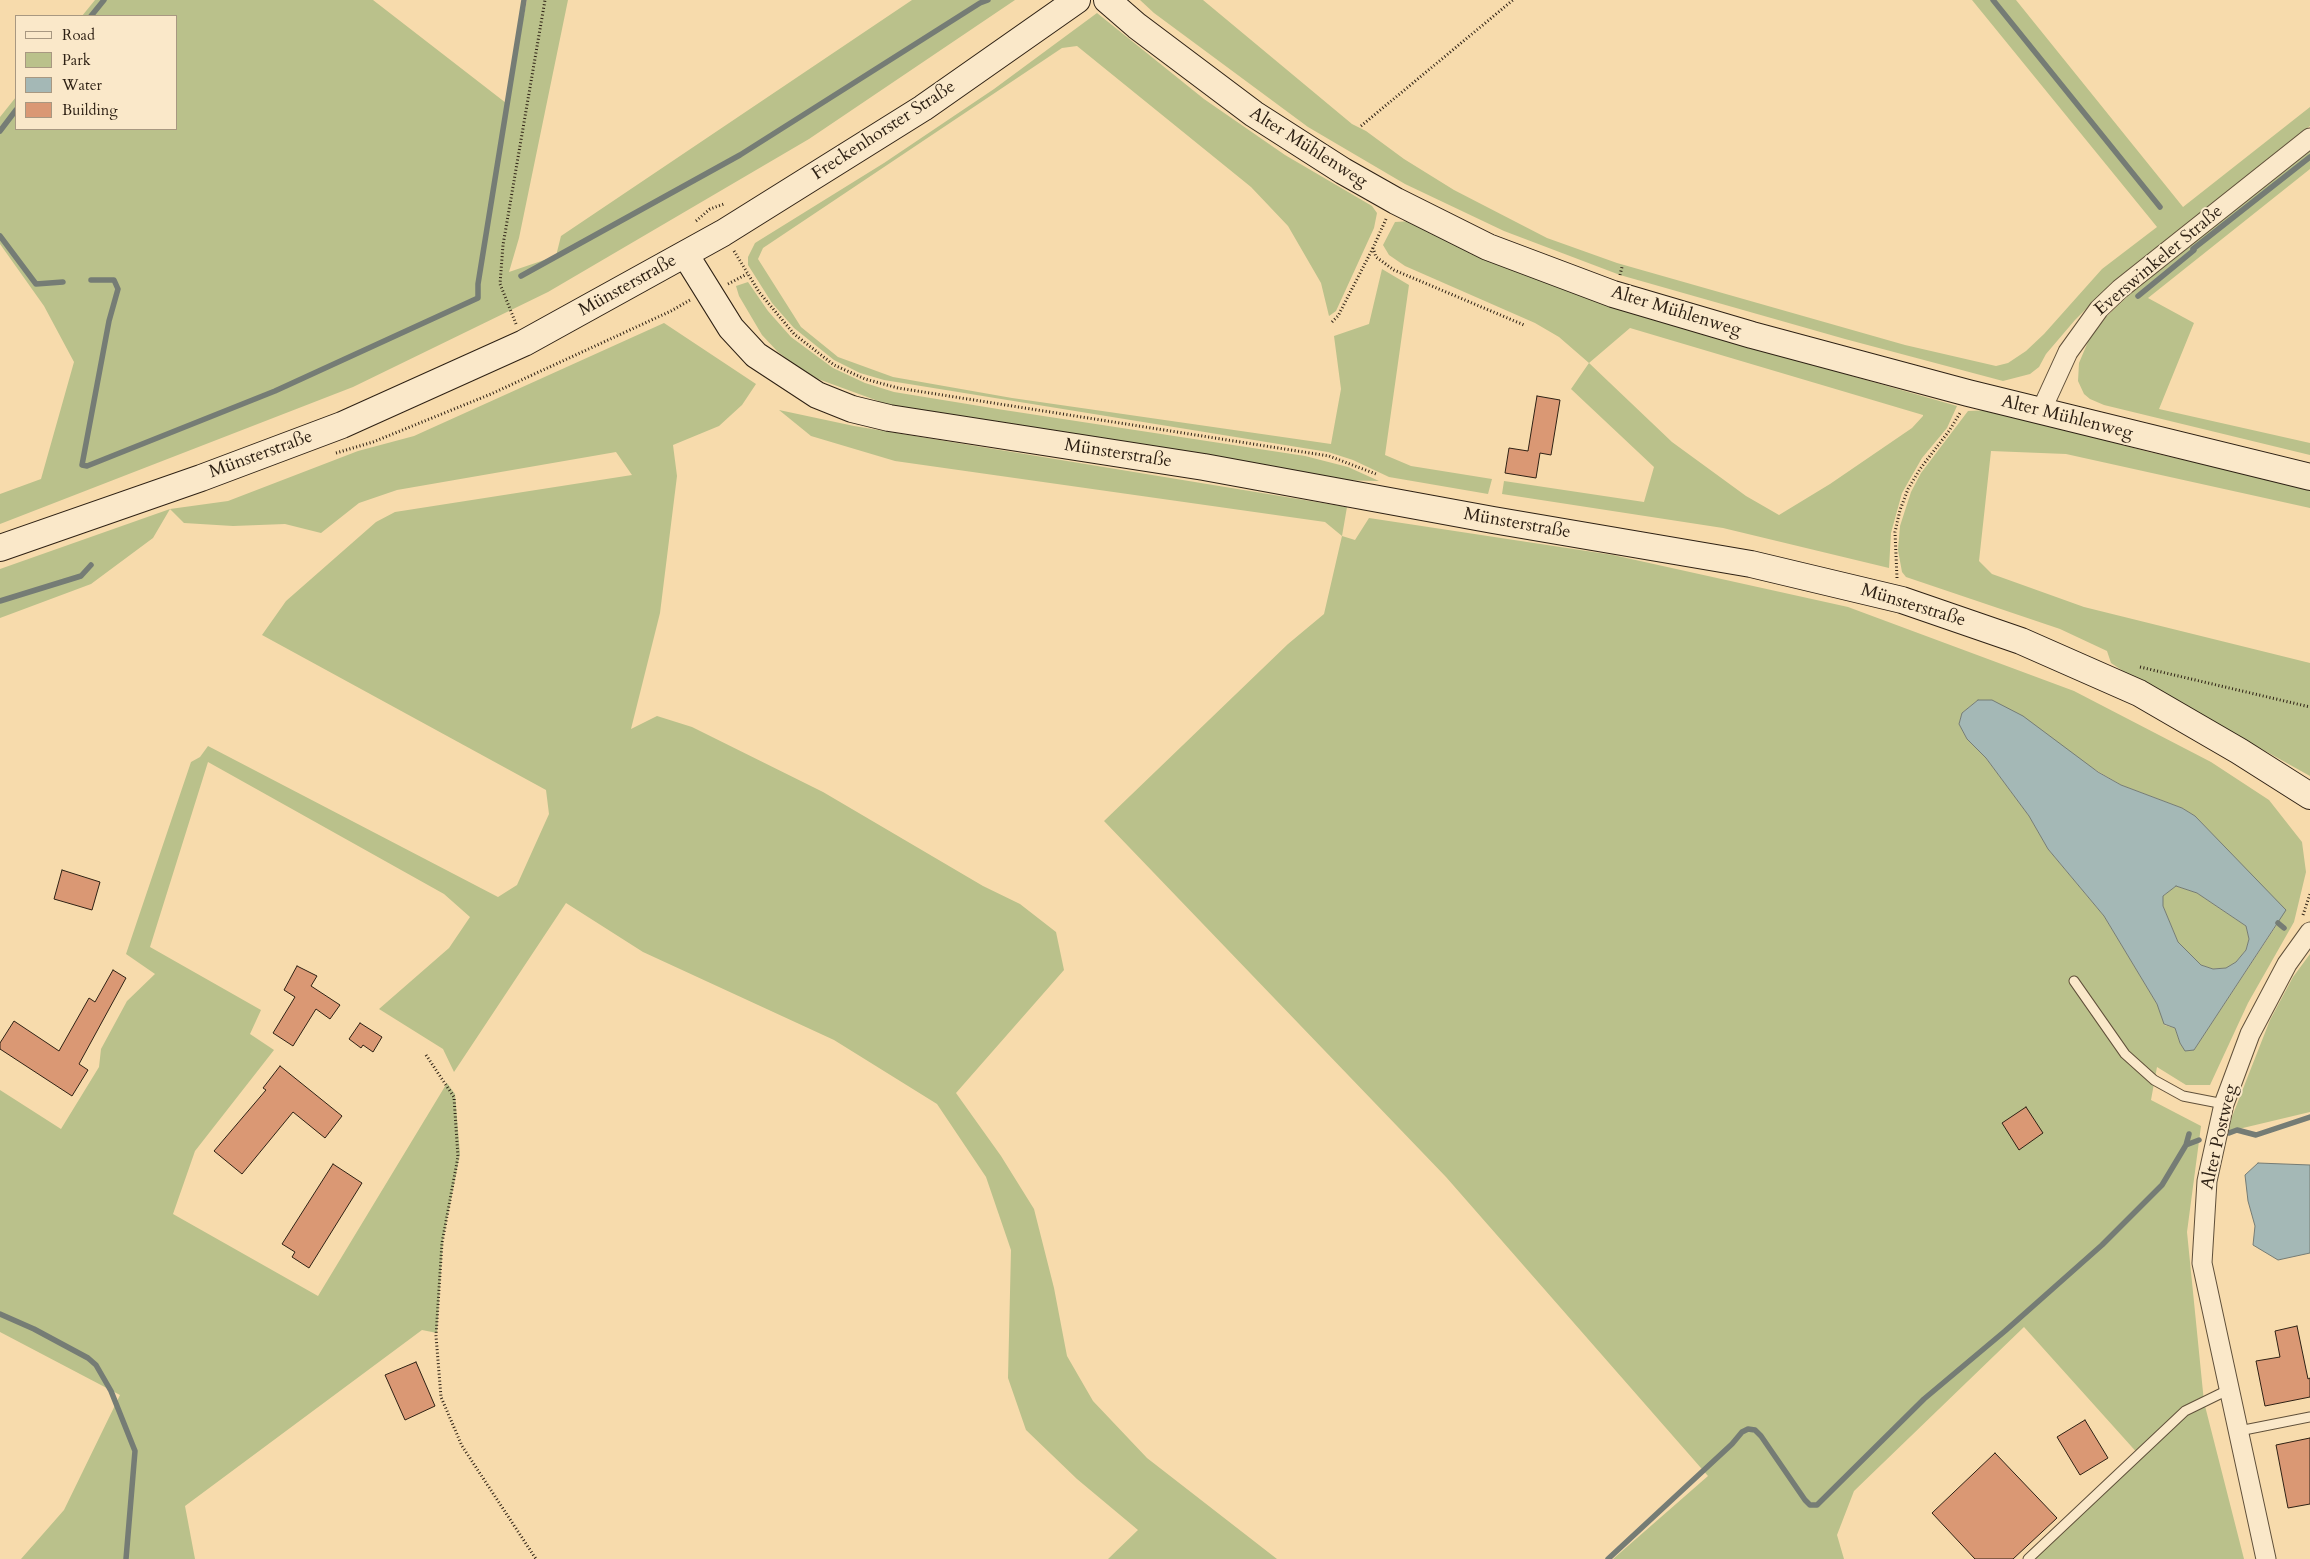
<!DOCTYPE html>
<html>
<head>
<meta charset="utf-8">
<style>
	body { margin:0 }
	#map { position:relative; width:2310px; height:1559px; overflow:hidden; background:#f7dbac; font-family:Cardo,serif }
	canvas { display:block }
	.legend { position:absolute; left:15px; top:15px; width:162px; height:115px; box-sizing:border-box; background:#fae8c9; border:1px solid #a89881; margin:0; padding:6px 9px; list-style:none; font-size:15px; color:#2e2114 }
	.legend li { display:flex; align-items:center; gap:10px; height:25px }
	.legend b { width:25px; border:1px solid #a89881 }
</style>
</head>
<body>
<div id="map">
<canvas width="2310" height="1559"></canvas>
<ul class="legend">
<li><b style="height:6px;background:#fae8c9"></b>Road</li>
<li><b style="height:14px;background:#bac18b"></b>Park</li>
<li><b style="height:14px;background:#a4b8b6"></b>Water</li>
<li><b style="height:14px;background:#da9874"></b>Building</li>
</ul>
</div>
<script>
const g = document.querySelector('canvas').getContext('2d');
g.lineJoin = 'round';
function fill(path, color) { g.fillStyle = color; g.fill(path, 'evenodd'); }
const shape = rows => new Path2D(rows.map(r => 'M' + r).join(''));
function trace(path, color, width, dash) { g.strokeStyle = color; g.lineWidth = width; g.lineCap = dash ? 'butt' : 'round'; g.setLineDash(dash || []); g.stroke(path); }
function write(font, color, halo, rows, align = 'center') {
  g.font = font + ' Cardo,serif'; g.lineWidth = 4; g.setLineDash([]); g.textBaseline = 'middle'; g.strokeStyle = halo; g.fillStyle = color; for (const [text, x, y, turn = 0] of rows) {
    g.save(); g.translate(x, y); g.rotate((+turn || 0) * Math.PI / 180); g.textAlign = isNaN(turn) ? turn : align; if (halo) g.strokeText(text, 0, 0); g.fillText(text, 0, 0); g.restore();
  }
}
const green = shape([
	[95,0,373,0,506,103,527,0,568,0,519,238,509,272,556,256,561,236,912,0,1015,0,809,139,548,292,353,387,0,524,0,494,41,479,74,362,44,306,0,244,0,117,16,97,16,129,176,129,176,16,82,16],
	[1140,0,1203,0,1352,124,1366,131,1404,159,1454,190,1547,238,1617,263,1905,345,1996,366,2008,363,2026,351,2044,334,2102,269,2157,227,1972,0,2016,0,2183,207,2310,107,2310,126,2106,289,2075,320,2046,354,2039,367,2030,374,2003,381,1845,339,1620,275,1504,231,1405,184,1308,127,1154,13],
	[1097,13,1204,99,1243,126,1285,155,1372,206,1377,213,1374,228,1336,311,1329,316,1321,283,1288,226,1251,187,1077,46,1062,48,763,248,758,259,801,327,838,357,893,377,1012,398,1331,444,1341,389,1334,336,1369,324,1382,269,1409,285,1385,455,1411,466,1492,479,1488,494,1389,477,1353,460,1328,452,884,380,860,373,834,360,794,328,772,303,748,265,748,257,755,243,884,163,994,89],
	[2310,150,2310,169,2148,298,2194,323,2159,409,2310,443,2310,455,2104,405,2090,399,2084,394,2078,381,2079,363,2090,337,2107,316,2132,292],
	[1411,221,1618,309,1957,406,1947,428,1922,458,1902,493,1891,533,1889,568,1723,528,1502,494,1504,481,1644,502,1654,467,1571,389,1589,363,1559,337,1535,323,1405,266,1389,255,1383,245,1395,222],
	[1630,328,1923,415,1923,416,1912,428,1830,484,1779,515,1746,496,1672,442,1589,363],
	[748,282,768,311,791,337,833,368,865,383,894,392,1004,410,1305,456,1348,467,1379,481,1333,480,900,409,818,379,795,365,778,352,762,335,739,296,736,286],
	[664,323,756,384,742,405,719,426,673,445,677,476,660,613,631,729,657,716,692,727,823,792,983,886,1020,904,1056,932,1064,970,956,1093,1001,1156,1034,1209,1054,1288,1067,1356,1093,1401,1147,1458,1277,1559,1108,1559,1138,1530,1077,1479,1026,1430,1008,1378,1011,1250,986,1177,937,1104,834,1040,643,952,566,903,454,1072,443,1049,379,1009,449,948,470,917,444,894,208,762,150,947,261,1010,250,1034,274,1050,195,1151,173,1214,318,1296,447,1083,455,1094,460,1154,443,1240,437,1333,422,1330,185,1506,195,1559,21,1559,64,1510,120,1395,0,1332,0,1090,61,1129,99,1067,101,1049,127,1001,155,974,126,954,191,762,200,757,208,746,498,897,517,885,549,814,546,790,262,635,286,601,376,522,395,512,632,475,616,452,397,490,359,503,321,533,285,524,233,526,184,523,170,509,153,538,91,584,0,618,0,569,170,509,228,501,358,451,414,436],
	[779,410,854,426,1347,507,1342,536,1355,540,1369,518,1613,555,1848,607,2074,691,2211,762,2269,800,2302,842,2306,872,2294,922,2248,1003,2210,1085,2186,1085,2157,1067,2151,1100,2201,1126,2187,1232,2204,1402,2244,1559,2035,1559,2140,1456,2024,1327,1854,1491,1837,1535,1844,1559,1613,1559,1708,1476,1446,1177,1104,821,1288,644,1324,614,1342,536,1325,522,895,461,811,436],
	[1978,700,2121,785,2182,808,2195,816,2259,884,2278,923,2194,1050,2185,1050,2180,1043,2175,1028,2164,1025,2164,1020,2157,1004,2104,916,2048,849,2029,816,1986,758,1967,739,1959,724,1962,713],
	[1991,410,2149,452,2310,489,2310,508,2066,454,1991,451,1979,561,1992,574,2084,607,2310,663,2310,776,2129,675,2111,663,2107,651,2060,629,1906,577,1902,572,1898,550,1900,526,1911,492,1921,473,1968,411],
	[2176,886,2197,893,2246,926,2249,939,2246,950,2236,962,2227,968,2213,969,2201,965,2178,942,2163,906,2163,896],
	[2310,954,2310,1112,2226,1132,2270,1020,2293,977]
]);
const water = shape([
	[1978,700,1992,700,2023,716,2098,772,2121,785,2182,808,2195,816,2286,910,2194,1050,2185,1051,2180,1043,2175,1028,2164,1024,2157,1004,2104,916,2048,849,2029,816,1986,758,1967,739,1959,724,1962,713,1978,700],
	[2176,886,2197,893,2246,926,2249,939,2246,950,2236,962,2226,968,2213,969,2201,965,2178,942,2163,906,2163,896,2176,886],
	[2258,1163,2310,1165,2310,1253,2278,1260,2253,1245,2255,1226,2248,1201,2245,1175,2258,1163]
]);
const stream = shape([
	[1993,0,2160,207],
	[91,16,104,0],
	[0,131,16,110],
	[0,236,36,284,63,282],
	[2193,249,2310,157],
	[521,276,740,155,980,3,988,0],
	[91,280,114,280,118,289,109,321,82,465,87,466,275,391,478,298,478,284,524,0],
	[2138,296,2194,250],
	[0,601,81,576,91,565],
	[2278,923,2284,928],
	[2229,1133,2237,1130,2256,1135,2310,1117],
	[2186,1145,2189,1134],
	[0,1314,34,1329,88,1358,96,1365,111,1391,135,1451,126,1559],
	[1608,1559,1732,1444,1742,1432,1748,1429,1755,1430,1761,1436,1805,1500,1810,1505,1817,1505,1924,1399,2005,1331,2102,1245,2162,1185,2186,1145,2199,1140]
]);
const building = shape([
	[1537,396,1560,400,1551,455,1540,453,1536,478,1505,473,1509,448,1528,451,1537,396],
	[62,870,100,882,92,910,54,899,62,870],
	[297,966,317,976,311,986,340,1005,330,1019,316,1009,293,1046,273,1033,295,997,284,990,297,966],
	[113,970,126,978,79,1064,88,1070,72,1096,0,1049,0,1043,14,1021,59,1051,89,998,95,1002,113,970],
	[360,1023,382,1037,373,1052,363,1045,361,1048,349,1039,360,1023],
	[280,1066,342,1116,325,1138,293,1112,242,1174,214,1151,266,1090,263,1088,280,1066],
	[2026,1107,2043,1133,2019,1150,2002,1123,2026,1107],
	[333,1164,362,1183,309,1268,292,1257,295,1252,282,1244,333,1164],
	[2297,1326,2308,1379,2310,1378,2310,1397,2265,1406,2256,1361,2280,1357,2275,1331,2297,1326],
	[416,1362,435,1406,405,1420,385,1375,416,1362],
	[2085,1420,2108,1458,2080,1475,2057,1437,2085,1420],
	[2310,1438,2310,1504,2288,1508,2276,1445,2310,1438],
	[1995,1453,2057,1518,2013,1559,1975,1559,1932,1513,1995,1453]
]);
const path = shape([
	[1361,126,1513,0],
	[1386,219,1373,248,1376,257,1394,270,1524,325],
	[696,221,710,209,724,204],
	[734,251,759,292,794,334,834,365,865,379,898,388,1329,456,1376,474],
	[1620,275,1622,267],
	[728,284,747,274],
	[1332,322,1338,316,1373,248],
	[516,324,500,284,503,245,545,0],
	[336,453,373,442,491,394,671,311,690,300],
	[1897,578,1895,532,1900,510,1908,489,1920,469,1949,431,1960,413],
	[2140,667,2310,707],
	[2303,915,2310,894],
	[426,1055,454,1097,458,1157,442,1243,436,1336,441,1397,462,1446,536,1559]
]);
const lane = shape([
	[2074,981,2125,1054,2154,1080,2183,1096,2224,1104],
	[2239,1431,2310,1417],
	[2028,1559,2185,1411,2230,1389]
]);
const street = shape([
	[2044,412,2046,400,2068,352,2099,309,2120,289,2310,138],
	[2266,1559,2202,1263,2207,1181,2224,1104,2250,1034,2287,964,2310,932]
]);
const secondary = shape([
	[1107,0,1137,26,1254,114,1343,171,1396,201,1488,247,1613,294,1752,335,1968,393,2310,477],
	[685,254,731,328,756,355,817,395,852,409,889,418,1204,467,1493,520,1751,564,1902,600,2021,641,2139,693,2239,751,2310,796],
	[0,548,201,478,342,425,524,343,723,233,923,108,1077,0]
]);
const streetNames = [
	["Freckenhorster Straße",884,131,-33],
	["Alter Mühlenweg",1308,148,32],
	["Everswinkeler Straße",2159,261,-40],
	["Münsterstraße",628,286,-29],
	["Alter Mühlenweg",1676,312,17],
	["Alter Mühlenweg",2067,418,14],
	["Münsterstraße",1118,454,9],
	["Münsterstraße",261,455,-20],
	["Münsterstraße",1517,524,10],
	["Münsterstraße",1913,606,17],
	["Alter Postweg",2220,1137,-77]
];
fill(green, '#bac18b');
fill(water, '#a4b8b6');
trace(water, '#757c75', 1);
trace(stream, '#757c75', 5.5);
fill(building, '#da9874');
trace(building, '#2e2114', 1);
trace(lane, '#60503a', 11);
trace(street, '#60503a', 21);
trace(secondary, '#2e2114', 28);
trace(path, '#2e2114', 3, [1, 2.5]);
trace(lane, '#fae8c9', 9);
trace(street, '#fae8c9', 19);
trace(secondary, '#fae8c9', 26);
write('18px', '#2e2114', '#fae8c9', streetNames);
</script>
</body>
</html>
